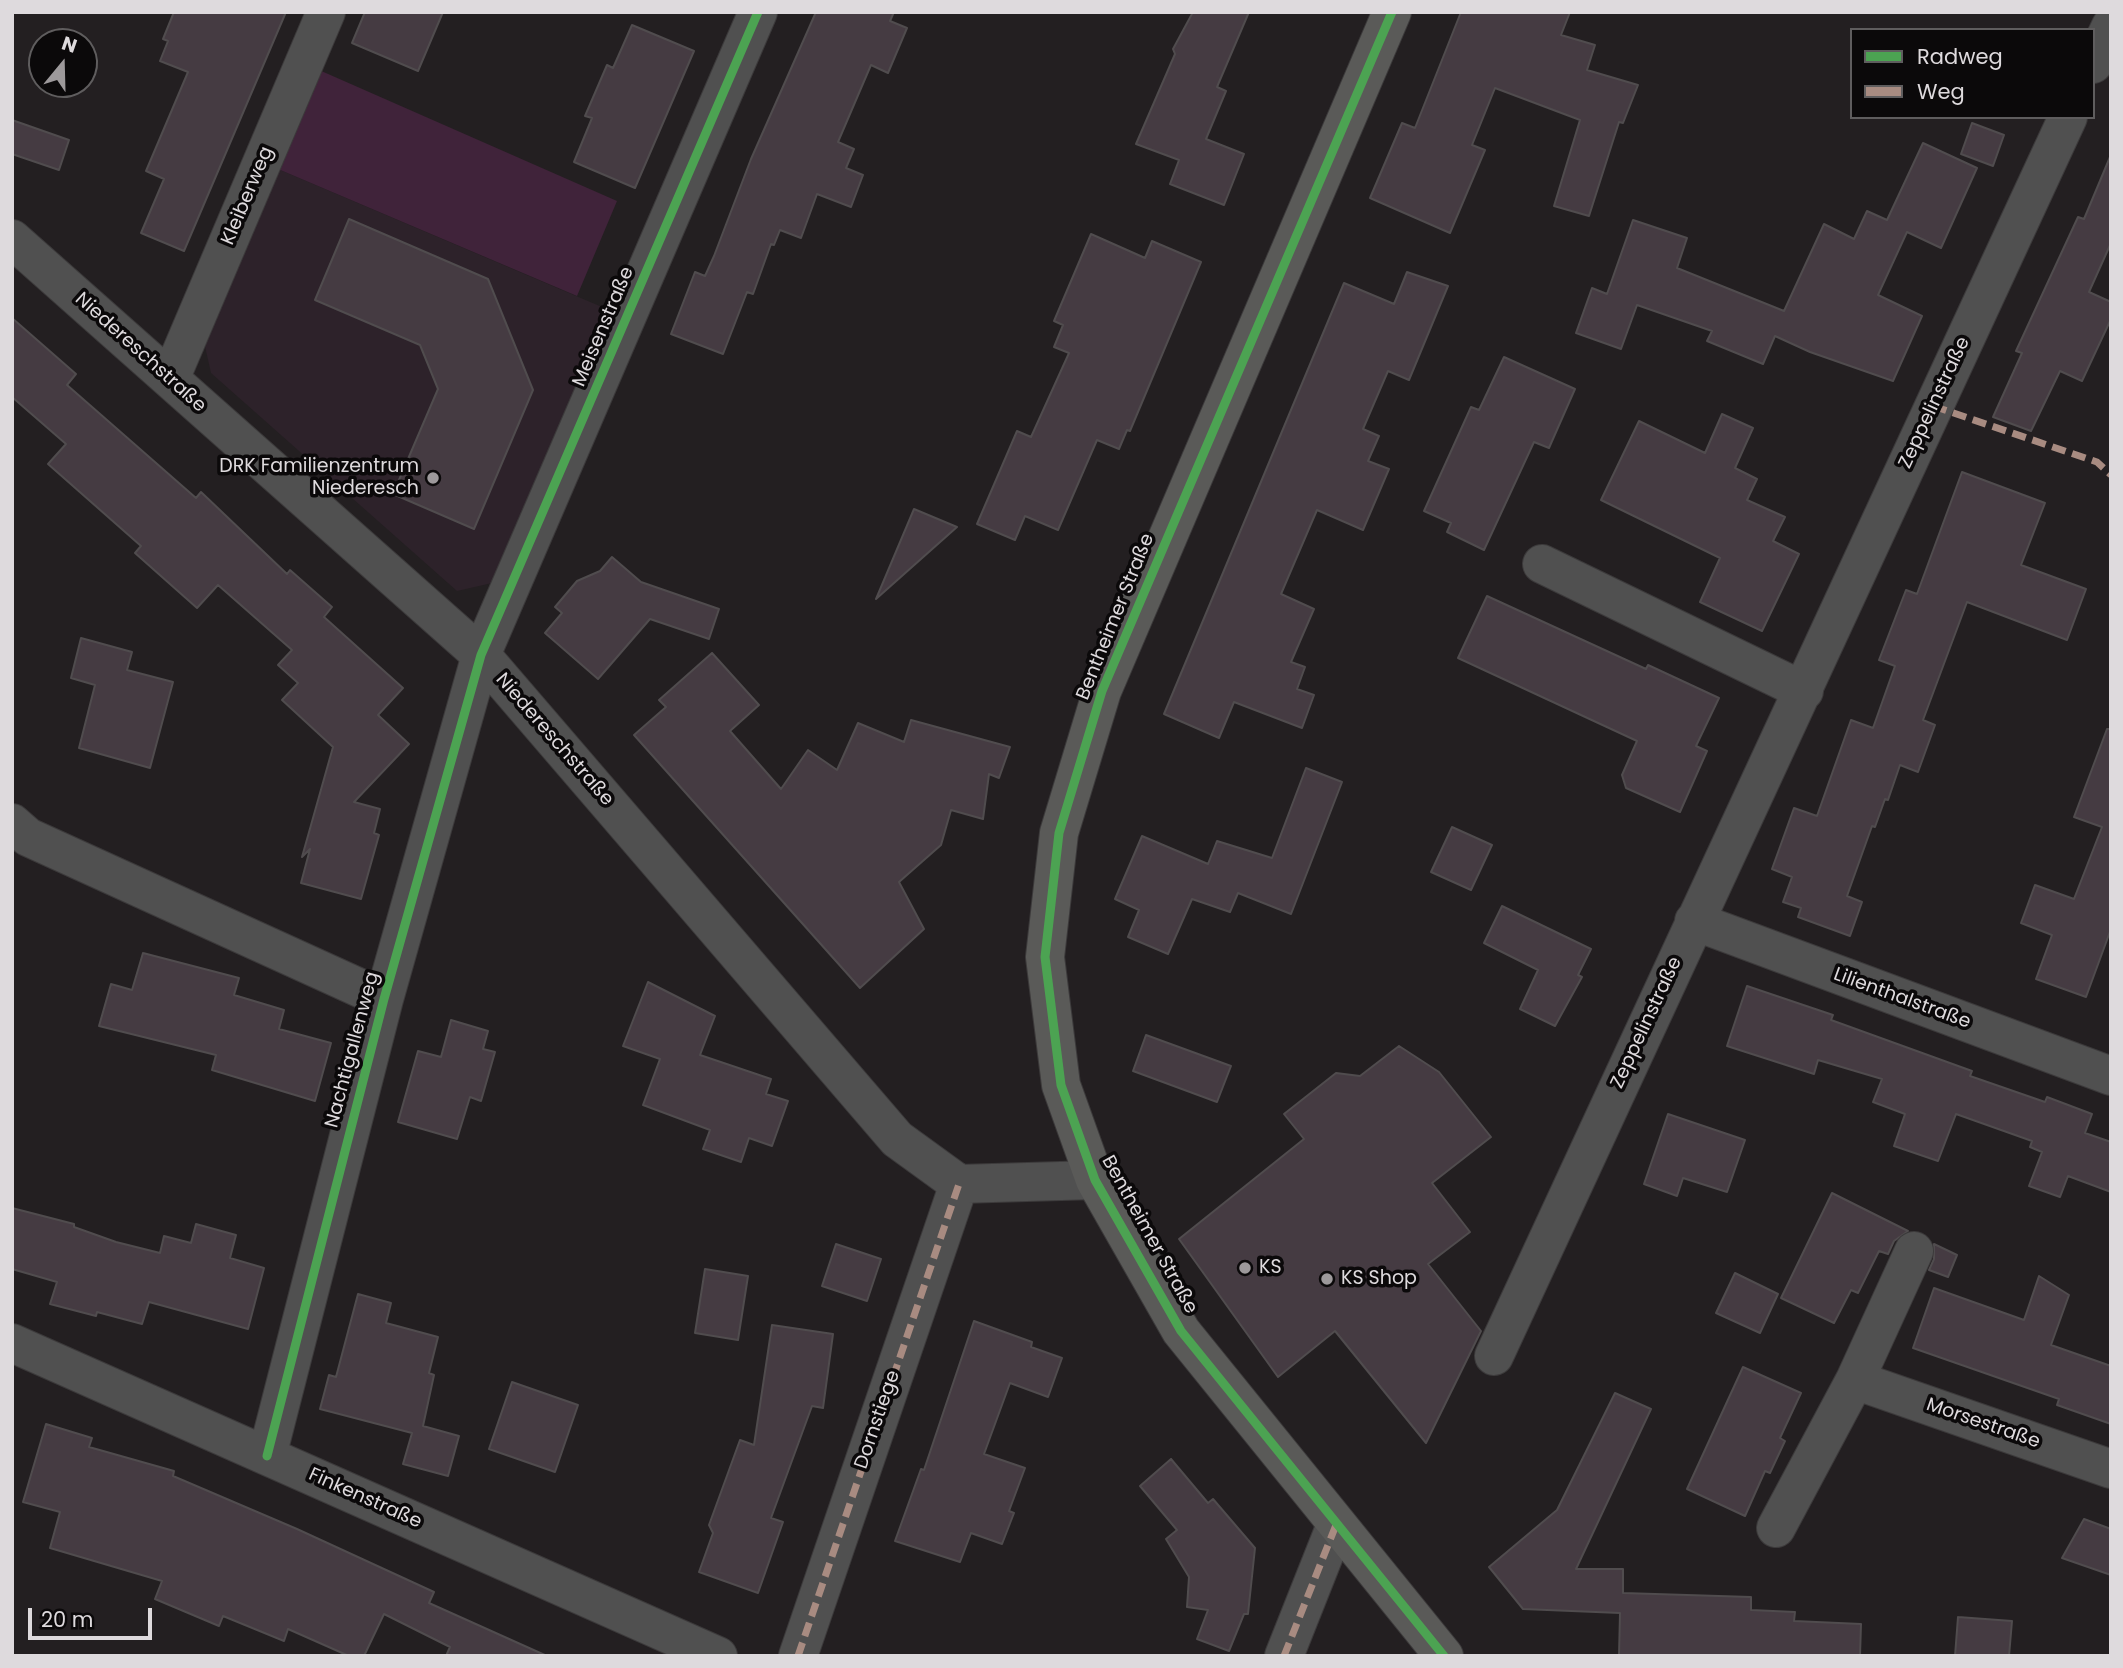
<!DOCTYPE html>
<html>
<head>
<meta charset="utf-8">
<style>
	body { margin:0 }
	#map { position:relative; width:2123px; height:1668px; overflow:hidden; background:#231f21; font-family:Poppins,sans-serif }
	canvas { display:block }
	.frame { position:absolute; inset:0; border:14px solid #dedadd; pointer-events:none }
	.legend { position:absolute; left:1850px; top:28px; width:245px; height:91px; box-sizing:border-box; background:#0b090a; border:2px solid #5f5d5e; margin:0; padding:9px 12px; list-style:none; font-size:21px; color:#dedadd }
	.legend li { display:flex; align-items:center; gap:14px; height:35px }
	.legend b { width:35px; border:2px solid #5f5d5e }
	.north { position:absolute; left:28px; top:28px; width:70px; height:70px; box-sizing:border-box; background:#0b090a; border:2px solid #5f5d5e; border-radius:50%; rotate:19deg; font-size:19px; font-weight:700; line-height:28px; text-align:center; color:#dedadd }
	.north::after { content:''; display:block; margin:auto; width:24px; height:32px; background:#9d999b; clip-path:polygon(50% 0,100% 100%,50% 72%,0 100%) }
	.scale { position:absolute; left:28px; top:1608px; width:124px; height:32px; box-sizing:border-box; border:4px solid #dedadd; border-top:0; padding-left:9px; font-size:21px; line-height:24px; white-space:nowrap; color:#dedadd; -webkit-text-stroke:5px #0b090a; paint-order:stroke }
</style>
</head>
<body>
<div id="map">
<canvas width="2123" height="1668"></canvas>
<div class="frame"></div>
<ul class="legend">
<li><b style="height:9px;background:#4ca352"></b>Radweg</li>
<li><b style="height:9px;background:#a88b81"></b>Weg</li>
</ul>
<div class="north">N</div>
<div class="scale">20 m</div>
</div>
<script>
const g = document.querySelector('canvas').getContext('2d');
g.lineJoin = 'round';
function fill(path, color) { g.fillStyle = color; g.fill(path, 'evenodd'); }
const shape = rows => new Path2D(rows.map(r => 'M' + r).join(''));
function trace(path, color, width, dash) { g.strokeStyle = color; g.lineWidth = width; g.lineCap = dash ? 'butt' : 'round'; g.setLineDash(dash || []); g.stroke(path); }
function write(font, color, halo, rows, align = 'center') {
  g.font = font + ' Poppins,sans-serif'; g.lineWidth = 7; g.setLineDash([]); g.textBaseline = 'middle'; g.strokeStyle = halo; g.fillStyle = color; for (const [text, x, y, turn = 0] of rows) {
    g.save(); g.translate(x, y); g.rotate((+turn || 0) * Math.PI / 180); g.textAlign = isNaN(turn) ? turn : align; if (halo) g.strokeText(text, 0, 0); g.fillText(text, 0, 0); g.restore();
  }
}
const built = shape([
	[278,169,609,310,492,583,457,591,211,373,204,342]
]);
const green = shape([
	[319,70,617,201,577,296,278,169]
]);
const building = shape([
	[174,12,286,12,184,251,141,233,164,179,146,171,188,72,160,61,168,41,163,39,174,12],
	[365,12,443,12,418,71,352,43,365,12],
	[816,12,894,12,890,21,907,28,888,73,871,65,838,142,854,149,846,168,863,175,851,207,817,194,801,238,780,230,774,245,771,244,753,294,747,292,723,354,671,334,695,272,705,276,714,256,751,159,816,12],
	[1193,12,1249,12,1217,87,1226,91,1206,139,1244,154,1224,205,1170,184,1179,160,1136,144,1175,54,1173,49,1193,12],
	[1461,12,1570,12,1561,35,1595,45,1587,70,1638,85,1623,123,1619,122,1589,216,1554,206,1580,120,1495,88,1472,145,1485,150,1450,233,1370,198,1402,123,1415,128,1461,12],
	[632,25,694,51,635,188,574,162,592,118,585,116,607,65,613,68,632,25],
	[12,120,69,140,59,170,12,154,12,120],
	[1972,123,2004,135,1993,166,1961,154,1972,123],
	[1923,143,1977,168,1941,248,1907,232,1878,295,1922,316,1893,381,1810,352,1775,336,1763,364,1707,341,1712,331,1637,305,1621,349,1576,333,1592,288,1607,294,1633,220,1687,238,1677,268,1784,311,1824,224,1854,239,1867,211,1887,220,1923,143],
	[2110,157,2111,243,2089,292,2111,302,2111,319,2082,381,2060,371,2031,431,1993,417,2022,353,2016,351,2078,217,2084,219,2110,157],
	[349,219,488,279,533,390,474,529,393,494,438,389,420,345,315,300,349,219],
	[1091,234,1145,258,1152,241,1201,262,1130,431,1127,430,1119,449,1097,440,1058,530,1025,516,1015,540,977,524,1017,431,1031,437,1069,353,1054,347,1063,325,1054,321,1091,234],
	[1407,272,1448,286,1409,380,1388,371,1363,429,1379,436,1368,461,1389,469,1363,530,1317,510,1281,594,1314,609,1291,662,1305,667,1297,689,1314,695,1302,728,1234,702,1219,738,1164,714,1344,283,1394,304,1407,272],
	[12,318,76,374,67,385,196,498,201,492,287,574,290,570,332,607,324,617,403,688,378,715,409,744,354,802,380,809,374,833,379,835,361,899,301,883,310,849,302,857,333,747,282,700,298,683,278,665,292,650,218,585,197,608,135,553,141,546,48,464,66,444,12,397,12,318],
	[1504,357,1575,389,1549,448,1534,442,1484,550,1447,532,1451,523,1424,511,1471,407,1479,410,1504,357],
	[1722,414,1753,428,1735,468,1757,479,1747,500,1785,517,1773,541,1799,554,1762,631,1700,602,1720,558,1601,500,1639,421,1705,453,1722,414],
	[1962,472,2045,503,2021,565,2086,589,2067,640,1967,602,1923,720,1935,725,1918,772,1900,765,1888,800,1885,799,1875,827,1872,826,1847,896,1862,902,1850,936,1798,917,1801,908,1783,902,1792,877,1772,869,1794,808,1817,816,1851,720,1873,728,1895,666,1879,660,1906,590,1917,594,1962,472],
	[914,509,957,527,876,599,914,509],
	[612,557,641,582,719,609,709,639,650,619,598,679,545,633,562,613,555,607,577,581,600,571,612,557],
	[1487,596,1646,669,1648,665,1719,698,1696,746,1707,751,1680,812,1626,788,1622,775,1637,741,1458,658,1487,596],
	[81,638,132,652,127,670,173,682,150,768,79,748,95,685,71,678,81,638],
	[712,653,759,705,730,731,781,789,808,750,837,770,858,723,904,742,911,720,1010,747,999,778,989,774,983,819,951,810,941,845,899,882,924,929,860,988,634,735,666,707,659,700,712,653],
	[2107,729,2111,729,2111,929,2086,997,2036,979,2052,935,2021,923,2035,885,2074,899,2102,827,2074,817,2107,729],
	[1306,768,1342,782,1291,914,1238,893,1230,912,1192,899,1168,954,1128,937,1139,910,1115,899,1142,836,1208,864,1217,841,1272,858,1306,768],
	[1452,827,1492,845,1471,890,1431,872,1452,827],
	[1502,906,1591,949,1578,975,1582,977,1555,1026,1520,1009,1538,970,1484,943,1502,906],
	[143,953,239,978,234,995,284,1010,279,1029,331,1043,315,1101,212,1070,216,1055,99,1026,111,984,132,990,143,953],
	[648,982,715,1016,700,1055,771,1079,766,1094,788,1101,772,1146,749,1138,741,1162,703,1149,710,1130,643,1105,660,1059,623,1046,648,982],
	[1747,986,1833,1015,1831,1020,1972,1071,1970,1076,2045,1102,2047,1097,2092,1114,2085,1133,2111,1142,2111,1192,2068,1176,2060,1197,2029,1186,2042,1152,2030,1147,2032,1141,1956,1114,1938,1161,1894,1146,1905,1114,1873,1102,1882,1079,1818,1060,1814,1074,1727,1046,1747,986],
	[451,1020,488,1031,483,1049,495,1052,481,1101,470,1097,457,1139,398,1122,418,1051,441,1057,451,1020],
	[1146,1035,1231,1066,1217,1102,1133,1071,1146,1035],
	[1399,1046,1439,1072,1491,1137,1432,1183,1470,1232,1428,1264,1481,1331,1426,1443,1335,1331,1278,1377,1179,1239,1304,1139,1284,1114,1336,1073,1360,1076,1399,1046],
	[1668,1114,1745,1140,1727,1192,1683,1178,1677,1196,1644,1184,1668,1114],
	[1832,1193,1908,1231,1894,1241,1888,1254,1879,1251,1858,1293,1851,1290,1834,1323,1781,1298,1832,1193],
	[12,1208,74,1224,74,1227,116,1242,160,1253,164,1236,191,1243,196,1224,236,1235,230,1258,264,1268,248,1329,149,1302,142,1324,97,1312,96,1316,50,1304,57,1282,12,1269,12,1208],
	[836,1244,881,1259,867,1301,822,1286,836,1244],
	[1934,1244,1957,1255,1948,1277,1929,1270,1934,1259,1934,1244],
	[705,1269,748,1276,738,1340,695,1333,705,1269],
	[1735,1273,1778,1294,1760,1333,1716,1313,1735,1273],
	[2039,1276,2069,1295,2051,1345,2111,1366,2111,1424,2057,1405,2059,1399,1913,1348,1934,1288,2024,1320,2039,1276],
	[358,1294,391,1303,386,1323,438,1337,429,1373,434,1375,423,1426,459,1436,448,1476,403,1464,412,1433,320,1409,329,1375,336,1377,358,1294],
	[974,1321,1032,1342,1031,1347,1062,1358,1048,1397,1010,1383,984,1454,1025,1468,1009,1511,1014,1513,1002,1544,971,1533,960,1562,895,1541,921,1469,924,1470,974,1321],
	[772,1325,833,1334,823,1408,812,1406,771,1518,783,1522,758,1593,699,1572,713,1533,709,1525,740,1440,754,1445,772,1325],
	[1743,1367,1801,1393,1780,1438,1785,1441,1770,1473,1765,1471,1745,1516,1687,1489,1743,1367],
	[512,1382,578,1405,555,1472,489,1449,512,1382],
	[1615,1393,1651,1409,1576,1569,1623,1569,1623,1593,1751,1597,1751,1610,1795,1612,1794,1621,1861,1624,1860,1656,1619,1656,1620,1613,1523,1609,1489,1567,1557,1510,1615,1393],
	[46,1424,92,1438,89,1447,174,1471,173,1476,297,1529,434,1592,429,1603,547,1656,446,1656,450,1647,384,1614,364,1656,349,1656,288,1629,284,1641,223,1616,219,1626,155,1599,162,1581,50,1548,60,1512,23,1502,46,1424],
	[1171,1459,1208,1503,1213,1499,1255,1548,1248,1614,1244,1614,1229,1651,1197,1639,1208,1610,1187,1607,1189,1577,1166,1539,1177,1530,1140,1486,1171,1459],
	[2084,1519,2111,1529,2111,1575,2062,1558,2084,1519],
	[1958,1617,2012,1621,2009,1656,1955,1656,1958,1617]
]);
const minor = shape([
	[2093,64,2111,26],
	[12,239,481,655,897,1139,959,1184,1095,1180],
	[170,379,326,12],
	[1542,564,1804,691],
	[12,823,28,837,384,999],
	[1694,921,2111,1076],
	[12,1343,718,1656],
	[1494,1356,2068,117],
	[1855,1380,1914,1251],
	[267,1456,384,999,481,655,758,12],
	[1776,1528,1855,1380,2111,1469],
	[798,1656,959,1184],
	[1284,1656,1336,1525]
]);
const major = shape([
	[1392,12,1102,691,1059,833,1045,957,1061,1085,1095,1180,1181,1331,1444,1656]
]);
const quiet = shape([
	[1933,406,2097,462,2111,475],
	[798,1656,959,1184],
	[1284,1656,1336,1525]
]);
const cycleway = shape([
	[1392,12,1102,691,1059,833,1045,957,1061,1085,1095,1180,1181,1331,1444,1656],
	[267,1456,384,999,481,655,758,12]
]);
const markers = [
	[433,478,7,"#9d999b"],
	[1245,1268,7,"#9d999b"],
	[1327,1279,7,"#9d999b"]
];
const streetNames = [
	["Kleiberweg",248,196,-67],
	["Meisenstraße",604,327,-67],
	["Niedereschstraße",140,353,42],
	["Zeppelinstraße",1935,403,-65],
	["Bentheimer Straße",1116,617,-68],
	["Niedereschstraße",554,740,49],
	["Lilienthalstraße",1902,999,20],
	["Zeppelinstraße",1647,1023,-65],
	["Nachtigallenweg",353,1050,-75],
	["Bentheimer Straße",1149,1235,61],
	["Dornstiege",878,1420,-71],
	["Morsestraße",1983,1424,19],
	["Finkenstraße",365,1499,24]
];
const poiNames = [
	["DRK Familienzentrum",419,467,"right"],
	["Niederesch",419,489,"right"],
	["KS",1259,1268],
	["KS Shop",1341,1279]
];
fill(built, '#2d222a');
fill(green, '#40233a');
fill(building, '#453b42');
trace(building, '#504c4e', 2);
trace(minor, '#3c3a3b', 40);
trace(major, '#3c3a3b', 40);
trace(minor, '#505050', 38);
trace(major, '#5a5a58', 38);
trace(quiet, '#a88b81', 7, [14, 7]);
trace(cycleway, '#4ca352', 9);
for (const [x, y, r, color] of markers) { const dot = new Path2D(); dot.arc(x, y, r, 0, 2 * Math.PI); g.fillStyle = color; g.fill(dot); trace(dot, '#0b090a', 2.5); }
write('19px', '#dedadd', '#0b090a', streetNames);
write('19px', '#dedadd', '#0b090a', poiNames, 'left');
</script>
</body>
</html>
